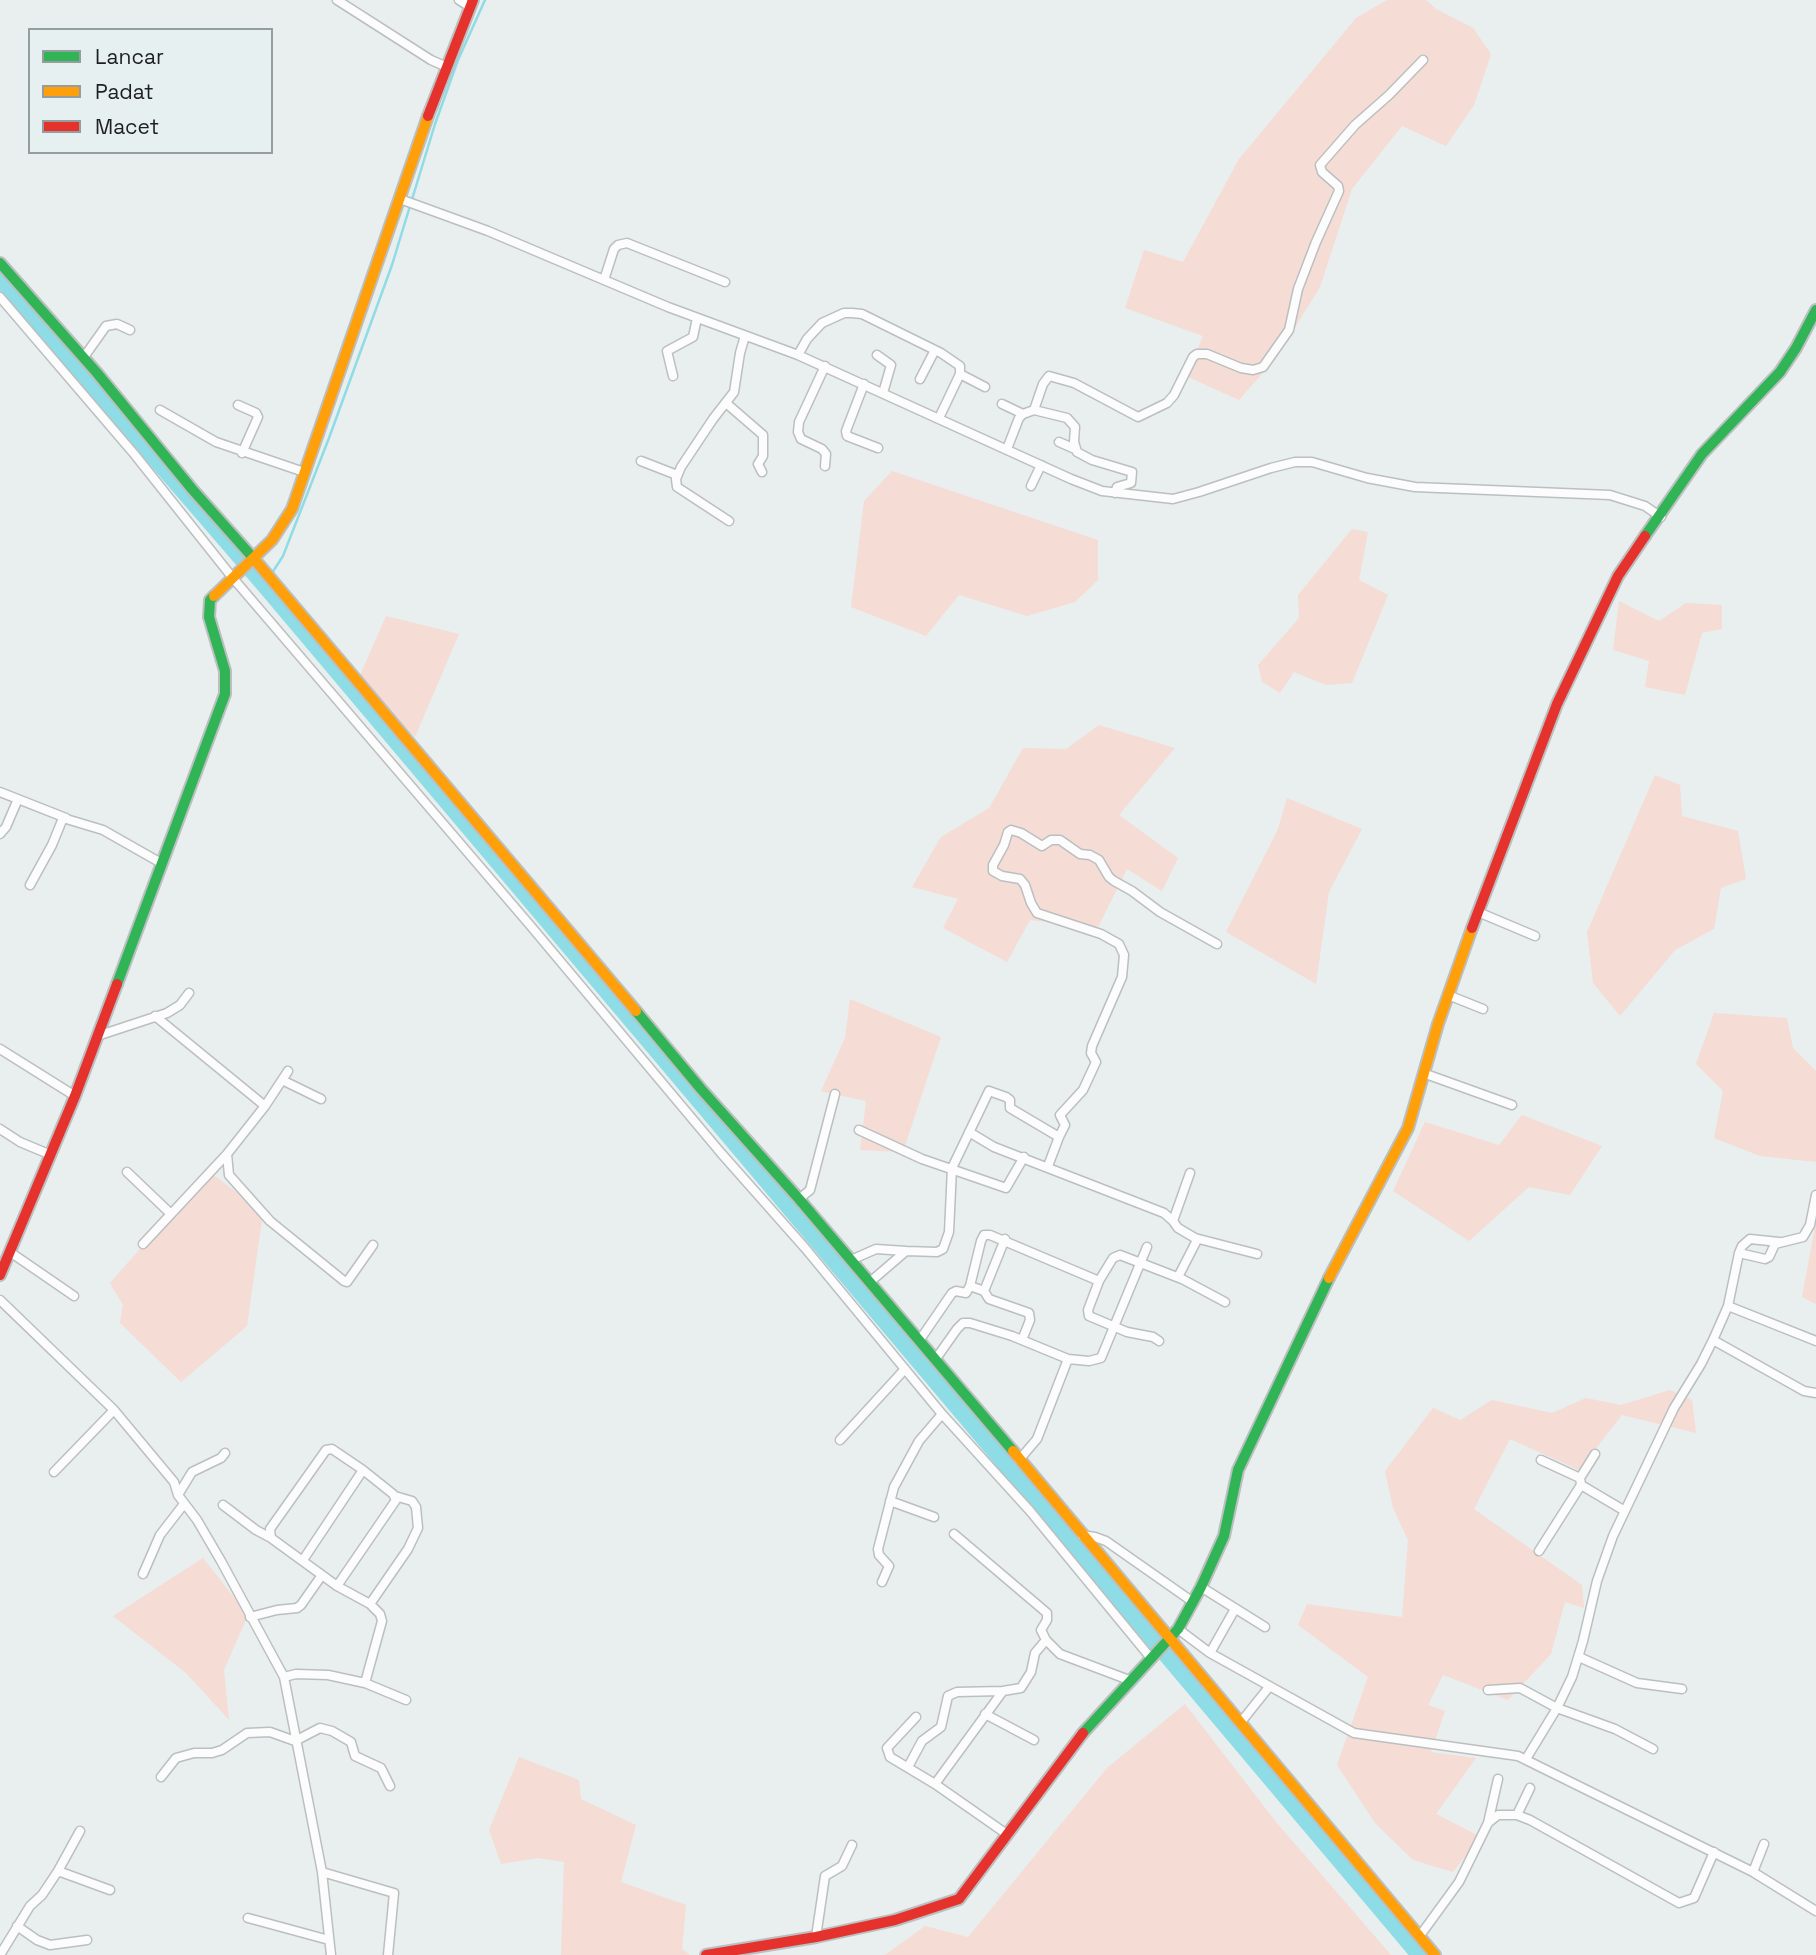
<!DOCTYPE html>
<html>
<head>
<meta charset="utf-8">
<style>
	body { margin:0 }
	#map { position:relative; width:1816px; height:1955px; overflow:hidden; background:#e9eeef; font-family:"Space Grotesk",sans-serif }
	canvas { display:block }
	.legend { position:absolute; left:28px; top:28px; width:245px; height:126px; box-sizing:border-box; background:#e7f0f1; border:2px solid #969d9e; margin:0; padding:9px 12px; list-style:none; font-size:21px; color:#1d2021 }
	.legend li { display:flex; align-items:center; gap:14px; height:35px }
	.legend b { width:35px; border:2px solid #969d9e }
</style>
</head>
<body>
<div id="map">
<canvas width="1816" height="1955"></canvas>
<ul class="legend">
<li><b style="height:9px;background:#30b455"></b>Lancar</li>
<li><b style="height:9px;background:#ff9f0a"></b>Padat</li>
<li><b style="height:9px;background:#e5322d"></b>Macet</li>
</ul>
</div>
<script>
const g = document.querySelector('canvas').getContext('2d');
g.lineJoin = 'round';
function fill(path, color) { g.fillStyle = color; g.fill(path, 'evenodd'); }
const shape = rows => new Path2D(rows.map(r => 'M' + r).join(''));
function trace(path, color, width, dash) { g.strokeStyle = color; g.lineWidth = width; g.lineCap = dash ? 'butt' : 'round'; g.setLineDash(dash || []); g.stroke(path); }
const green = shape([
	[1387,0,1426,0,1436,9,1473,28,1491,54,1474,105,1446,146,1402,126,1352,189,1320,287,1276,358,1239,400,1186,376,1203,336,1125,308,1144,250,1183,262,1239,159,1356,18],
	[892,471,1098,540,1098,580,1075,602,1027,616,959,595,926,636,851,607,864,501],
	[1352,529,1368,532,1359,580,1388,595,1352,683,1326,685,1294,672,1280,693,1262,682,1258,665,1299,618,1298,595],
	[1619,601,1659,621,1686,603,1722,605,1722,629,1702,633,1685,695,1645,687,1649,661,1613,650],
	[386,616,459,634,415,737,358,680],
	[1099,725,1175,748,1119,815,1178,858,1162,891,1127,869,1098,927,1030,920,1007,962,943,928,958,899,912,887,941,837,989,808,1023,748,1066,749],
	[1655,775,1680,785,1682,816,1738,831,1746,879,1721,888,1714,929,1675,950,1620,1016,1593,983,1587,932],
	[1287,798,1362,829,1329,892,1316,984,1226,932,1278,829],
	[850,999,941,1037,903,1152,860,1150,866,1101,821,1091,845,1038],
	[1714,1013,1787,1018,1793,1048,1816,1071,1816,1162,1760,1156,1714,1138,1723,1091,1696,1064],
	[1522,1115,1602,1146,1570,1195,1529,1187,1469,1241,1393,1191,1425,1122,1499,1145],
	[208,1171,263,1212,247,1326,181,1382,120,1323,123,1305,110,1283],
	[1816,1221,1816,1304,1802,1297],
	[1670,1390,1692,1400,1696,1433,1622,1415,1579,1470,1510,1439,1474,1509,1582,1585,1584,1608,1565,1602,1551,1654,1508,1700,1443,1675,1428,1705,1445,1711,1431,1752,1476,1758,1436,1814,1481,1837,1453,1872,1413,1860,1375,1823,1337,1765,1368,1677,1298,1625,1307,1604,1402,1617,1408,1540,1393,1508,1385,1471,1433,1408,1460,1420,1492,1400,1552,1413,1586,1398,1621,1405],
	[203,1558,248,1615,224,1670,229,1720,186,1673,113,1616],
	[1185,1704,1276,1822,1391,1955,885,1955,925,1926,968,1937,1107,1768],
	[519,1757,579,1780,581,1799,636,1825,621,1882,686,1905,682,1949,690,1955,561,1955,564,1862,538,1858,501,1864,489,1830]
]);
const stream = shape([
	[272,573,283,556,329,438,392,265,435,124,458,60,485,0],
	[264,585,268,579]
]);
const river = shape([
	[0,279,264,585,1419,1955]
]);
const street = shape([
	[337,0,431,60,447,67],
	[459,0,470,7],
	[400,199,488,231,668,307,798,355,1071,479,1102,491,1173,499,1199,492,1271,468,1295,462,1312,462,1367,478,1415,487,1610,495,1645,506,1661,517],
	[604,280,614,249,618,245,627,243,725,282],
	[0,297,135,455,232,577,529,924,721,1153,805,1248,942,1414,1030,1511,1150,1657],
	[798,355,807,339,822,323,844,313,852,313,862,314,941,353,960,366,960,374],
	[877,355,891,365,883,393],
	[84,357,106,326,117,324,130,330],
	[825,366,799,422,798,432,801,439,822,449,826,454,825,466],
	[673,376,667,351,693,337,697,318],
	[920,379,935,350],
	[864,384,846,431,847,436,878,448],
	[726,403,763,435,763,456,758,464,762,472],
	[1002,404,1023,414],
	[238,405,256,413,258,417,242,453],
	[160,410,216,442,304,472],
	[1034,410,1043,384,1049,376,1074,383,1138,417,1167,403,1174,395,1193,357,1197,354,1207,354,1241,368,1253,370,1263,367,1289,330,1298,289,1316,242,1339,191,1338,186,1322,172,1320,165,1355,125,1389,95,1423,60],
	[939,418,960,374,985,387],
	[1059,442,1075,449],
	[1007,449,1019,418,1023,414,1034,410,1067,418,1075,427,1074,442,1077,452,1092,460,1132,472,1131,483,1117,487,1115,493],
	[641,461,677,475],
	[1031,486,1041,465],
	[729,521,677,487,676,479,681,467,713,419,734,392,740,353,745,336],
	[0,792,66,818],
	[0,834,6,827,18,799],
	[30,885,52,845,63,818,103,830,161,863],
	[1478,912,1535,936],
	[1448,995,1483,1009],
	[155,1016,265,1106,288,1071],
	[97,1036,167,1013,180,1005,189,993],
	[0,1049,75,1096],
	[1423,1073,1512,1105],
	[282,1080,321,1099],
	[265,1106,227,1154,229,1175,270,1221,344,1281,347,1282,373,1245],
	[0,1129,20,1142,51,1155],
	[859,1130,922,1159,1006,1188,1024,1157],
	[969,1132,994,1147,1164,1213,1173,1221],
	[1048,1166,1059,1137],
	[127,1172,171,1214],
	[799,1199,810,1190,835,1094],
	[1195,1238,1257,1254],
	[143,1244,227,1154],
	[10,1252,74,1296],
	[1739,1253,1742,1246,1750,1239,1779,1242],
	[851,1260,876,1249,906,1251],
	[1178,1277,1196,1242,1195,1238,1178,1228,1173,1221,1190,1173],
	[1099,1281,1113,1258,1120,1255,1182,1279,1225,1302],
	[870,1282,906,1251,937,1252,943,1249,949,1232,952,1168,989,1091,1006,1097,1010,1100,1010,1108,1059,1137,1065,1125,1060,1115,1083,1090,1096,1062,1091,1053,1092,1046,1122,977,1124,955,1119,944,1101,934,1037,913,1031,903,1025,885,1020,879,1002,876,993,871,993,865,1004,845,1008,832,1011,830,1021,833,1042,846,1051,840,1060,840,1080,854,1090,855,1099,860,1109,877,1114,881,1132,891,1160,912,1217,944],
	[970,1286,981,1241,984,1235,990,1235,1099,1281,1088,1310,1089,1316,1127,1332,1153,1337,1159,1341],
	[984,1291,989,1299,1029,1313,1030,1320,1022,1340],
	[0,1300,114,1410,174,1482,178,1495,197,1520,221,1561,284,1677,322,1872,331,1955],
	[1728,1306,1816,1341],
	[1713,1340,1804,1391,1816,1393],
	[919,1341,952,1293,956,1291,966,1293,970,1286,984,1291,1005,1239],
	[935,1360,957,1329,963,1323,970,1323,1012,1336,1068,1359,1089,1361,1101,1358,1147,1247],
	[840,1440,905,1369],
	[1595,1454,1580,1478,1581,1485,1625,1511],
	[1019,1460,1037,1439,1068,1359],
	[1541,1460,1580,1478],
	[363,1470,332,1449,326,1450,270,1529,271,1538,337,1586,370,1604,408,1549,418,1528,416,1507,412,1501,395,1496],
	[54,1472,114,1410],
	[178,1495,192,1472,221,1458,225,1453],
	[890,1501,934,1517],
	[223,1505,256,1530,271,1538],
	[954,1534,1047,1613,1047,1620,1041,1630,1046,1640,1060,1654,1129,1680],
	[1082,1535,1095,1537,1106,1541,1193,1602],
	[1539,1551,1581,1485],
	[303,1560,363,1470,393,1494,396,1500,337,1586],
	[143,1574,160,1535,184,1504],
	[882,1582,889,1566,879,1555,878,1549,894,1487,919,1441,942,1414],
	[1201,1587,1265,1627],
	[250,1617,277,1610,297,1608,301,1605,322,1575],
	[1178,1629,1210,1653,1354,1733,1518,1756,1753,1872,1816,1911],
	[1210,1653,1235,1609],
	[1579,1657,1637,1683,1682,1689],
	[284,1677,296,1674,328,1675,365,1683,382,1621,380,1614,370,1604],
	[365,1683,406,1700],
	[1488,1690,1520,1688,1557,1708,1615,1729,1653,1749],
	[985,1714,1034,1740],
	[916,1717,887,1748,890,1757,935,1784,1008,1835],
	[1241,1722,1269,1687],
	[1526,1759,1557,1708,1572,1677,1583,1641,1597,1581,1613,1536,1674,1408,1701,1364,1713,1340,1728,1306,1739,1253,1765,1259,1769,1257,1775,1244,1803,1237,1810,1225,1816,1195],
	[908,1767,922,1741,941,1727,948,1696,957,1692,1003,1691],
	[161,1777,176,1758,194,1753,212,1753,222,1750,247,1733,270,1732,295,1741,320,1728,332,1731,351,1742,355,1756,381,1768,390,1786],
	[935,1784,1003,1691,1021,1688,1031,1672,1035,1653,1046,1640],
	[1517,1815,1530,1788],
	[1488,1823,1498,1779],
	[58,1871,110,1890],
	[322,1872,394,1893,388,1955],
	[1753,1872,1764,1844],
	[248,1918,329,1940],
	[17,1926,37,1940,50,1945,87,1940],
	[816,1937,825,1876,842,1866,852,1845],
	[1419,1937,1459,1882,1488,1823,1498,1815,1517,1815,1530,1820,1679,1903,1694,1898,1714,1852],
	[0,1955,30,1906,42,1895,58,1871,80,1831]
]);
const fast = shape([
	[0,263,97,373,192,489,255,560],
	[1645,536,1702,454,1780,372,1796,348,1816,310],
	[117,984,225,694,225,671,209,617,210,600,214,596],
	[636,1011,701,1089,799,1199,1013,1451],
	[1083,1733,1178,1629,1201,1587,1224,1536,1238,1470,1329,1278]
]);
const slow = shape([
	[255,560,636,1011],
	[214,596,272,540,292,509,428,116],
	[1329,1278,1408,1128,1438,1024,1472,928],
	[1013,1451,1435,1955]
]);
const jam = shape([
	[428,116,473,0],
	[1472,928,1557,704,1618,576,1645,536],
	[0,1275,75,1096,117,984],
	[706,1955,816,1937,895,1920,959,1899,1083,1733]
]);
fill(green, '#f5dcd4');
trace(stream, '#8edce5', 2.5);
trace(river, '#8edce5', 16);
trace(street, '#bbbfc0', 11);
trace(fast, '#bbbfc0', 14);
trace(slow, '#bbbfc0', 14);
trace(jam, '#bbbfc0', 14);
trace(street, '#fcfcfd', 8);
trace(fast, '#30b455', 10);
trace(slow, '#ff9f0a', 10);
trace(jam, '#e5322d', 10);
</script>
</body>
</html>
